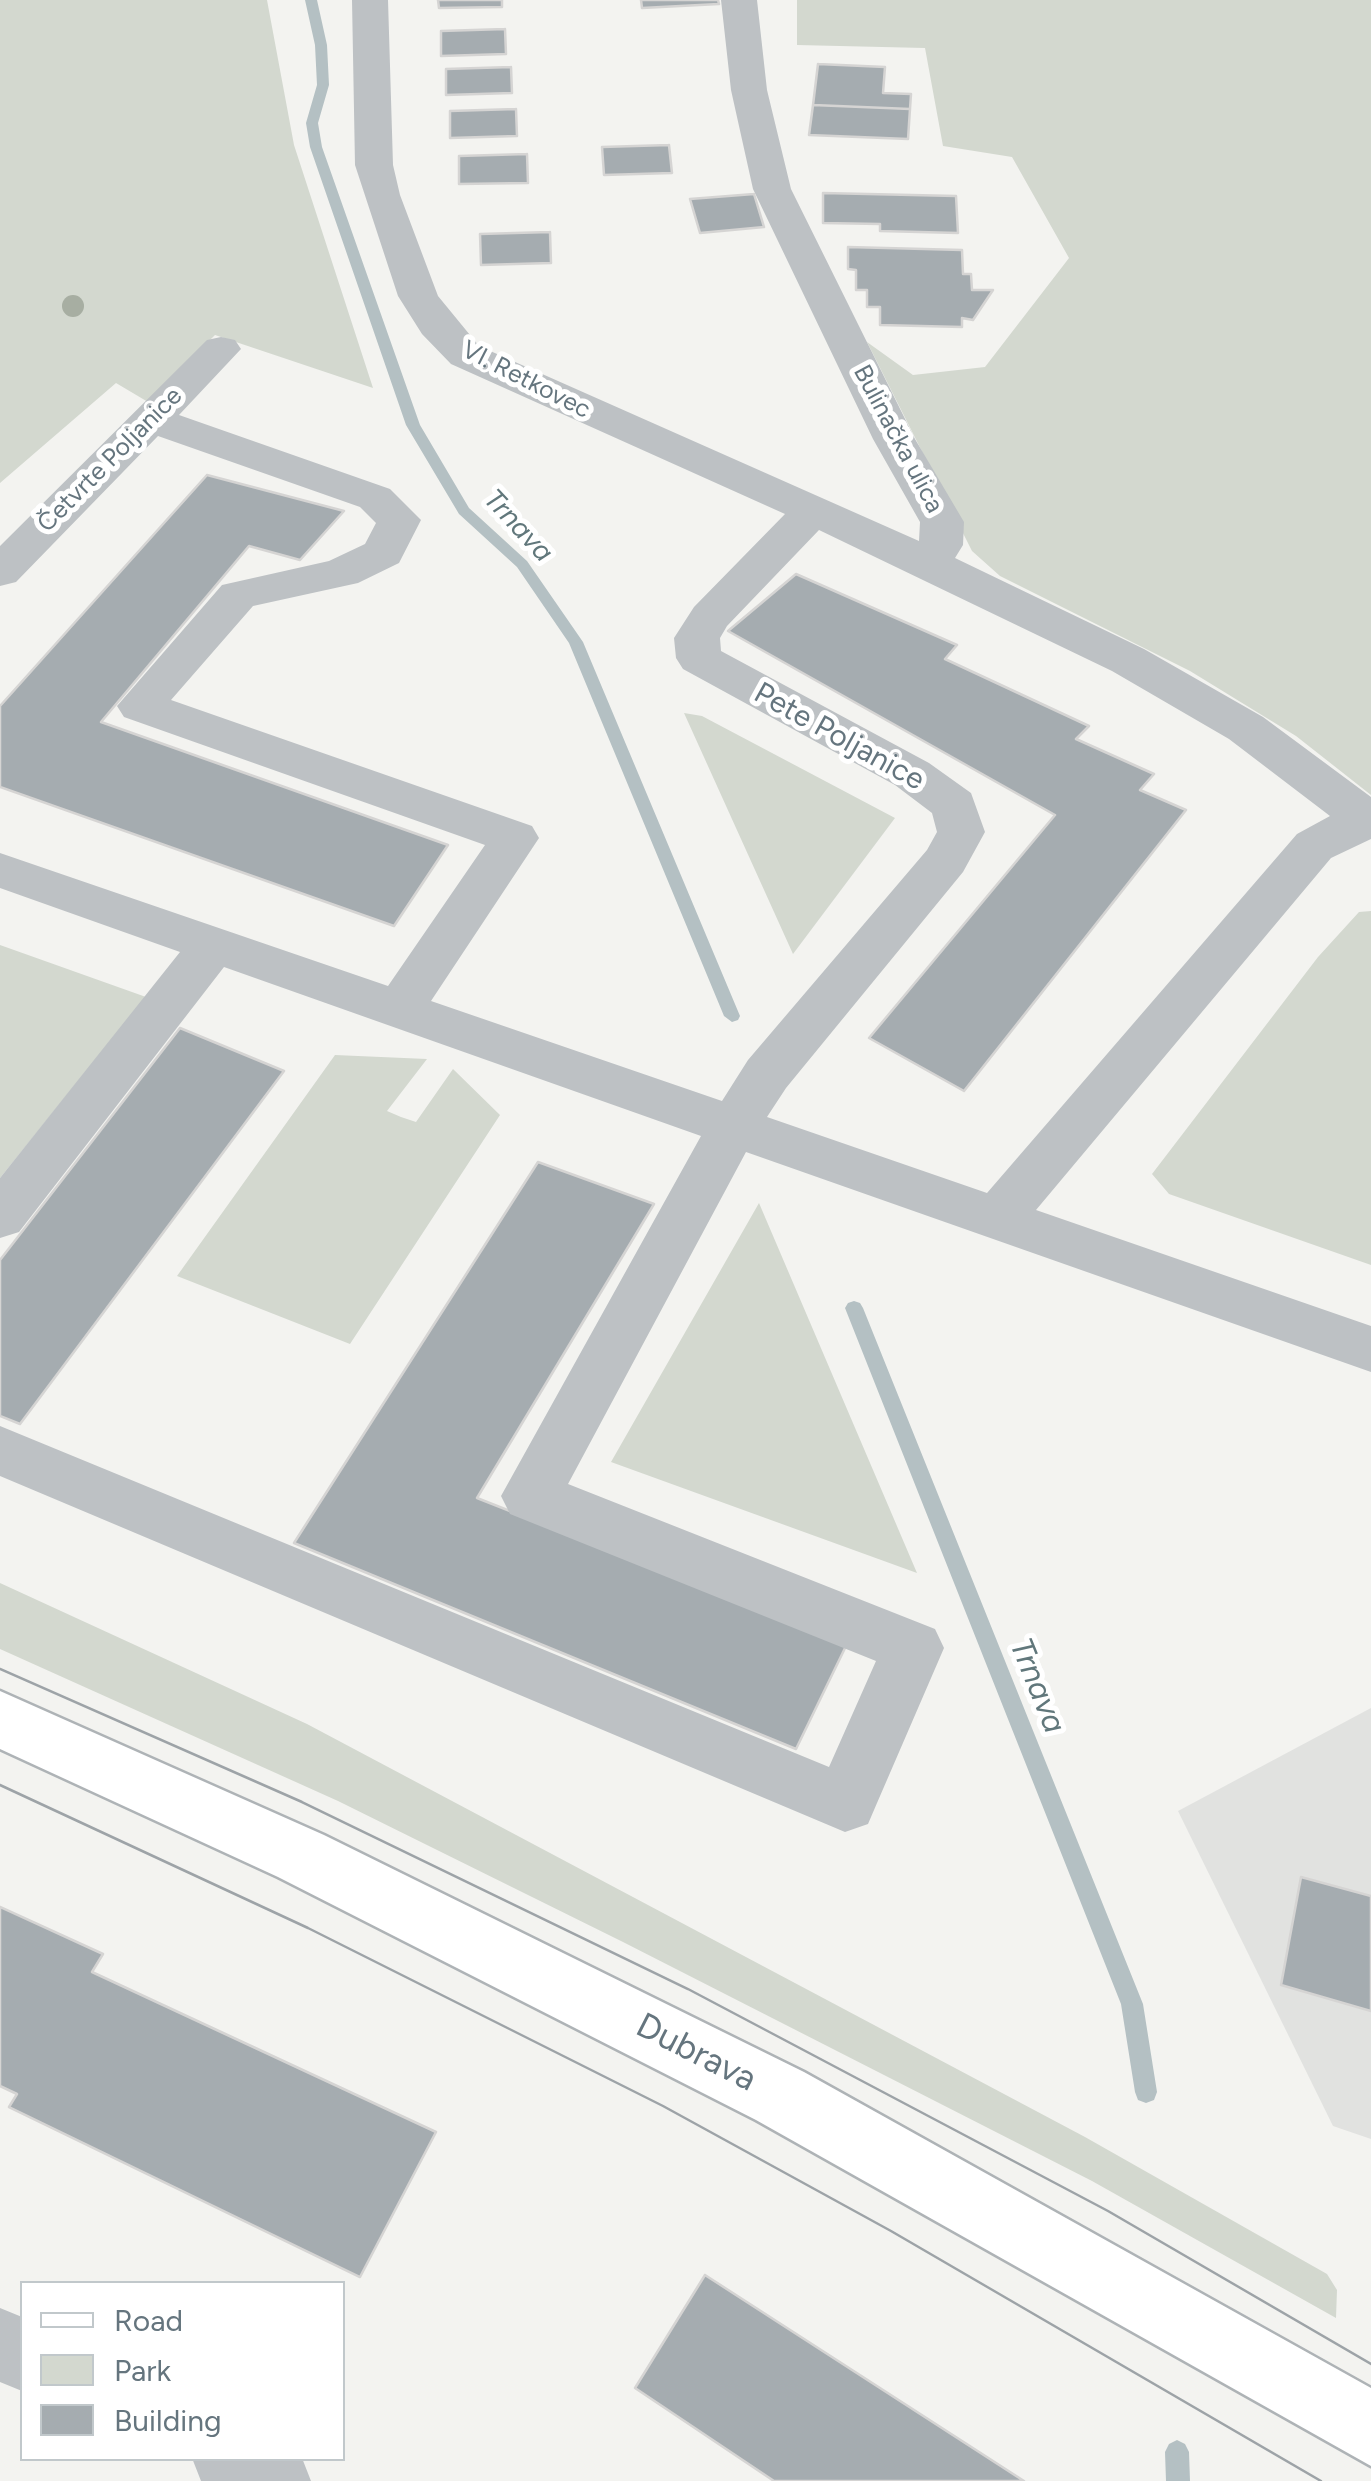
<!DOCTYPE html>
<html>
<head>
<meta charset="utf-8">
<style>
	body { margin:0 }
	#map { position:relative; width:1371px; height:2481px; overflow:hidden; background:#f3f3f0; font-family:Figtree,sans-serif }
	canvas { display:block }
	.legend { position:absolute; left:20px; top:2281px; width:325px; height:180px; box-sizing:border-box; background:#fff; border:2px solid #c1c8cb; margin:0; padding:12px 18px; list-style:none; font-size:30px; color:#65757e }
	.legend li { display:flex; align-items:center; gap:20px; height:50px }
	.legend b { width:50px; border:2px solid #c1c8cb }
</style>
</head>
<body>
<div id="map">
<canvas width="1371" height="2481"></canvas>
<ul class="legend">
<li><b style="height:12px;background:#fff"></b>Road</li>
<li><b style="height:28px;background:#d3d8cf"></b>Park</li>
<li><b style="height:28px;background:#a5acb0"></b>Building</li>
</ul>
</div>
<script>
const g = document.querySelector('canvas').getContext('2d');
g.lineJoin = 'round';
function fill(path, color) { g.fillStyle = color; g.fill(path, 'evenodd'); }
const shape = rows => new Path2D(rows.map(r => 'M' + r).join(''));
function trace(path, color, width, dash) { g.strokeStyle = color; g.lineWidth = width; g.lineCap = dash ? 'butt' : 'round'; g.setLineDash(dash || []); g.stroke(path); }
function write(font, color, halo, rows, align = 'center') {
  g.font = font + ' Figtree,sans-serif'; g.lineWidth = 10; g.setLineDash([]); g.textBaseline = 'middle'; g.strokeStyle = halo; g.fillStyle = color; for (const [text, x, y, turn = 0] of rows) {
    g.save(); g.translate(x, y); g.rotate((+turn || 0) * Math.PI / 180); g.textAlign = isNaN(turn) ? turn : align; if (halo) g.strokeText(text, 0, 0); g.fillText(text, 0, 0); g.restore();
  }
}
const built = shape([
	[1371,1708,1371,2139,1333,2126,1178,1811]
]);
const green = shape([
	[0,0,267,0,294,145,373,388,215,335,148,402,116,383,0,483],
	[797,0,1371,0,1371,795,1296,736,1190,671,1000,576,972,551,867,342,913,375,985,367,1069,258,1012,157,943,146,925,48,797,45],
	[684,713,702,716,895,818,793,954],
	[1371,911,1371,1265,1169,1194,1152,1174,1318,957,1359,912],
	[0,945,146,997,0,1178],
	[335,1055,427,1059,387,1111,401,1117,416,1122,453,1069,500,1115,350,1344,177,1276],
	[759,1203,917,1573,611,1462],
	[0,1583,307,1724,1085,2137,1327,2274,1337,2290,1336,2318,1092,2181,623,1942,338,1801,0,1649]
]);
const stream = shape([
	[305,0,317,0,327,45,329,85,318,123,322,147,420,425,469,508,527,561,583,642,740,1016,738,1020,732,1022,724,1016,569,643,517,567,459,514,406,425,310,147,306,123,317,85,315,45,305,0],
	[854,1301,860,1303,863,1308,1143,2004,1157,2092,1154,2100,1146,2103,1138,2100,1135,2092,1121,2004,845,1308,848,1303,854,1301],
	[1177,2440,1185,2444,1189,2452,1190,2481,1166,2481,1165,2452,1169,2444,1177,2440]
]);
const building = shape([
	[438,0,502,0,502,7,439,8,438,0],
	[641,0,718,0,719,4,642,8,641,0],
	[505,29,506,54,441,56,441,31,505,29],
	[818,64,885,67,883,93,911,94,910,109,813,105,818,64],
	[511,67,512,93,446,95,446,69,511,67],
	[813,105,910,109,908,139,809,135,813,105],
	[516,109,517,136,450,138,450,111,516,109],
	[669,145,672,173,604,175,602,147,669,145],
	[527,154,528,183,459,184,459,156,527,154],
	[823,193,956,196,958,233,880,231,880,224,823,223,823,193],
	[754,194,764,227,700,233,690,199,754,194],
	[550,232,551,263,481,265,480,234,550,232],
	[848,247,962,250,963,274,971,274,972,290,993,290,973,320,962,318,962,327,880,325,880,307,867,307,867,290,856,290,856,270,848,269,848,247],
	[207,475,344,511,300,560,249,546,101,722,448,845,394,926,0,787,0,706,207,475],
	[796,574,957,645,945,659,1089,726,1076,739,1154,774,1140,790,1186,810,964,1091,869,1038,1055,815,728,631,796,574],
	[180,1028,284,1071,20,1424,0,1416,0,1260,180,1028],
	[538,1162,654,1204,477,1498,847,1644,796,1749,294,1543,538,1162],
	[1301,1877,1371,1896,1371,2011,1281,1985,1301,1877],
	[0,1907,103,1954,92,1972,436,2132,360,2277,9,2107,17,2094,0,2086,0,1907],
	[705,2275,1024,2481,774,2481,635,2388,705,2275]
]);
const minor = shape([
	[352,0,388,0,393,165,400,195,438,296,479,346,919,541,920,522,873,439,753,189,731,90,721,0,757,0,767,90,791,189,915,439,964,522,963,545,955,558,1144,649,1263,717,1371,797,1371,839,1331,858,1036,1210,1371,1326,1371,1372,746,1152,568,1484,935,1629,944,1648,877,1803,868,1824,845,1832,0,1476,0,1426,829,1767,876,1661,510,1514,501,1496,701,1136,224,967,19,1232,0,1238,0,1178,180,952,0,888,0,853,388,986,485,845,124,717,117,706,222,585,329,561,365,544,376,523,360,507,158,436,16,582,0,586,0,546,207,340,221,337,235,340,241,349,179,415,390,489,421,520,399,563,358,583,253,606,171,700,532,826,539,838,431,1001,722,1101,748,1060,927,850,937,832,932,813,895,785,683,669,676,658,674,638,694,607,785,514,451,364,422,334,398,296,355,165,352,0],
	[819,530,1112,671,1229,739,1330,816,1297,834,987,1193,767,1117,786,1088,963,872,985,832,971,793,929,763,721,651,720,638,727,626,819,530],
	[0,2308,22,2317,22,2391,0,2382,0,2308],
	[192,2458,302,2458,311,2481,201,2481,192,2458]
]);
const major = shape([
	[0,1691,324,1835,804,2072,1371,2388,1371,2466,756,2120,278,1877,0,1749,0,1691]
]);
const tram = shape([
	[0,1669,302,1802,688,1989,1108,2211,1371,2364],
	[0,1785,308,1928,663,2106,891,2231,1321,2481]
]);
const trees = [
	[73,306]
];
const farStreetnames = [
	["VI. Retkovec",526,380,27],
	["Bulinačka ulica",898,439,62],
	["Četvrte Poljanice",110,460,-45]
];
const farWaternames = [
	["Trnava",518,526,47]
];
const streetNames = [
	["Pete Poljanice",839,737,29]
];
const waterNames = [
	["Trnava",1037,1686,68]
];
const nearStreetnames = [
	["Dubrava",696,2053,27]
];
fill(built, '#e1e2e0');
fill(green, '#d3d8cf');
fill(stream, '#b4c0c3');
fill(building, '#a5acb0');
trace(building, '#d5d4d3', 2.5);
trace(major, '#aeb3b6', 5);
fill(minor, '#bdc1c4');
fill(major, '#fff');
trace(tram, '#9da3a7', 2.5);
g.fillStyle = '#a7aea2';
for (const [x, y] of trees) { g.beginPath(); g.arc(x, y, 11, 0, 2 * Math.PI); g.fill(); }
write('25px', '#65757e', '#fff', farStreetnames);
write('italic 28px', '#61777b', '#fff', farWaternames);
write('30px', '#65757e', '#fff', streetNames);
write('italic 32px', '#61777b', '#fff', waterNames);
write('35px', '#65757e', '#fff', nearStreetnames);
</script>
</body>
</html>
